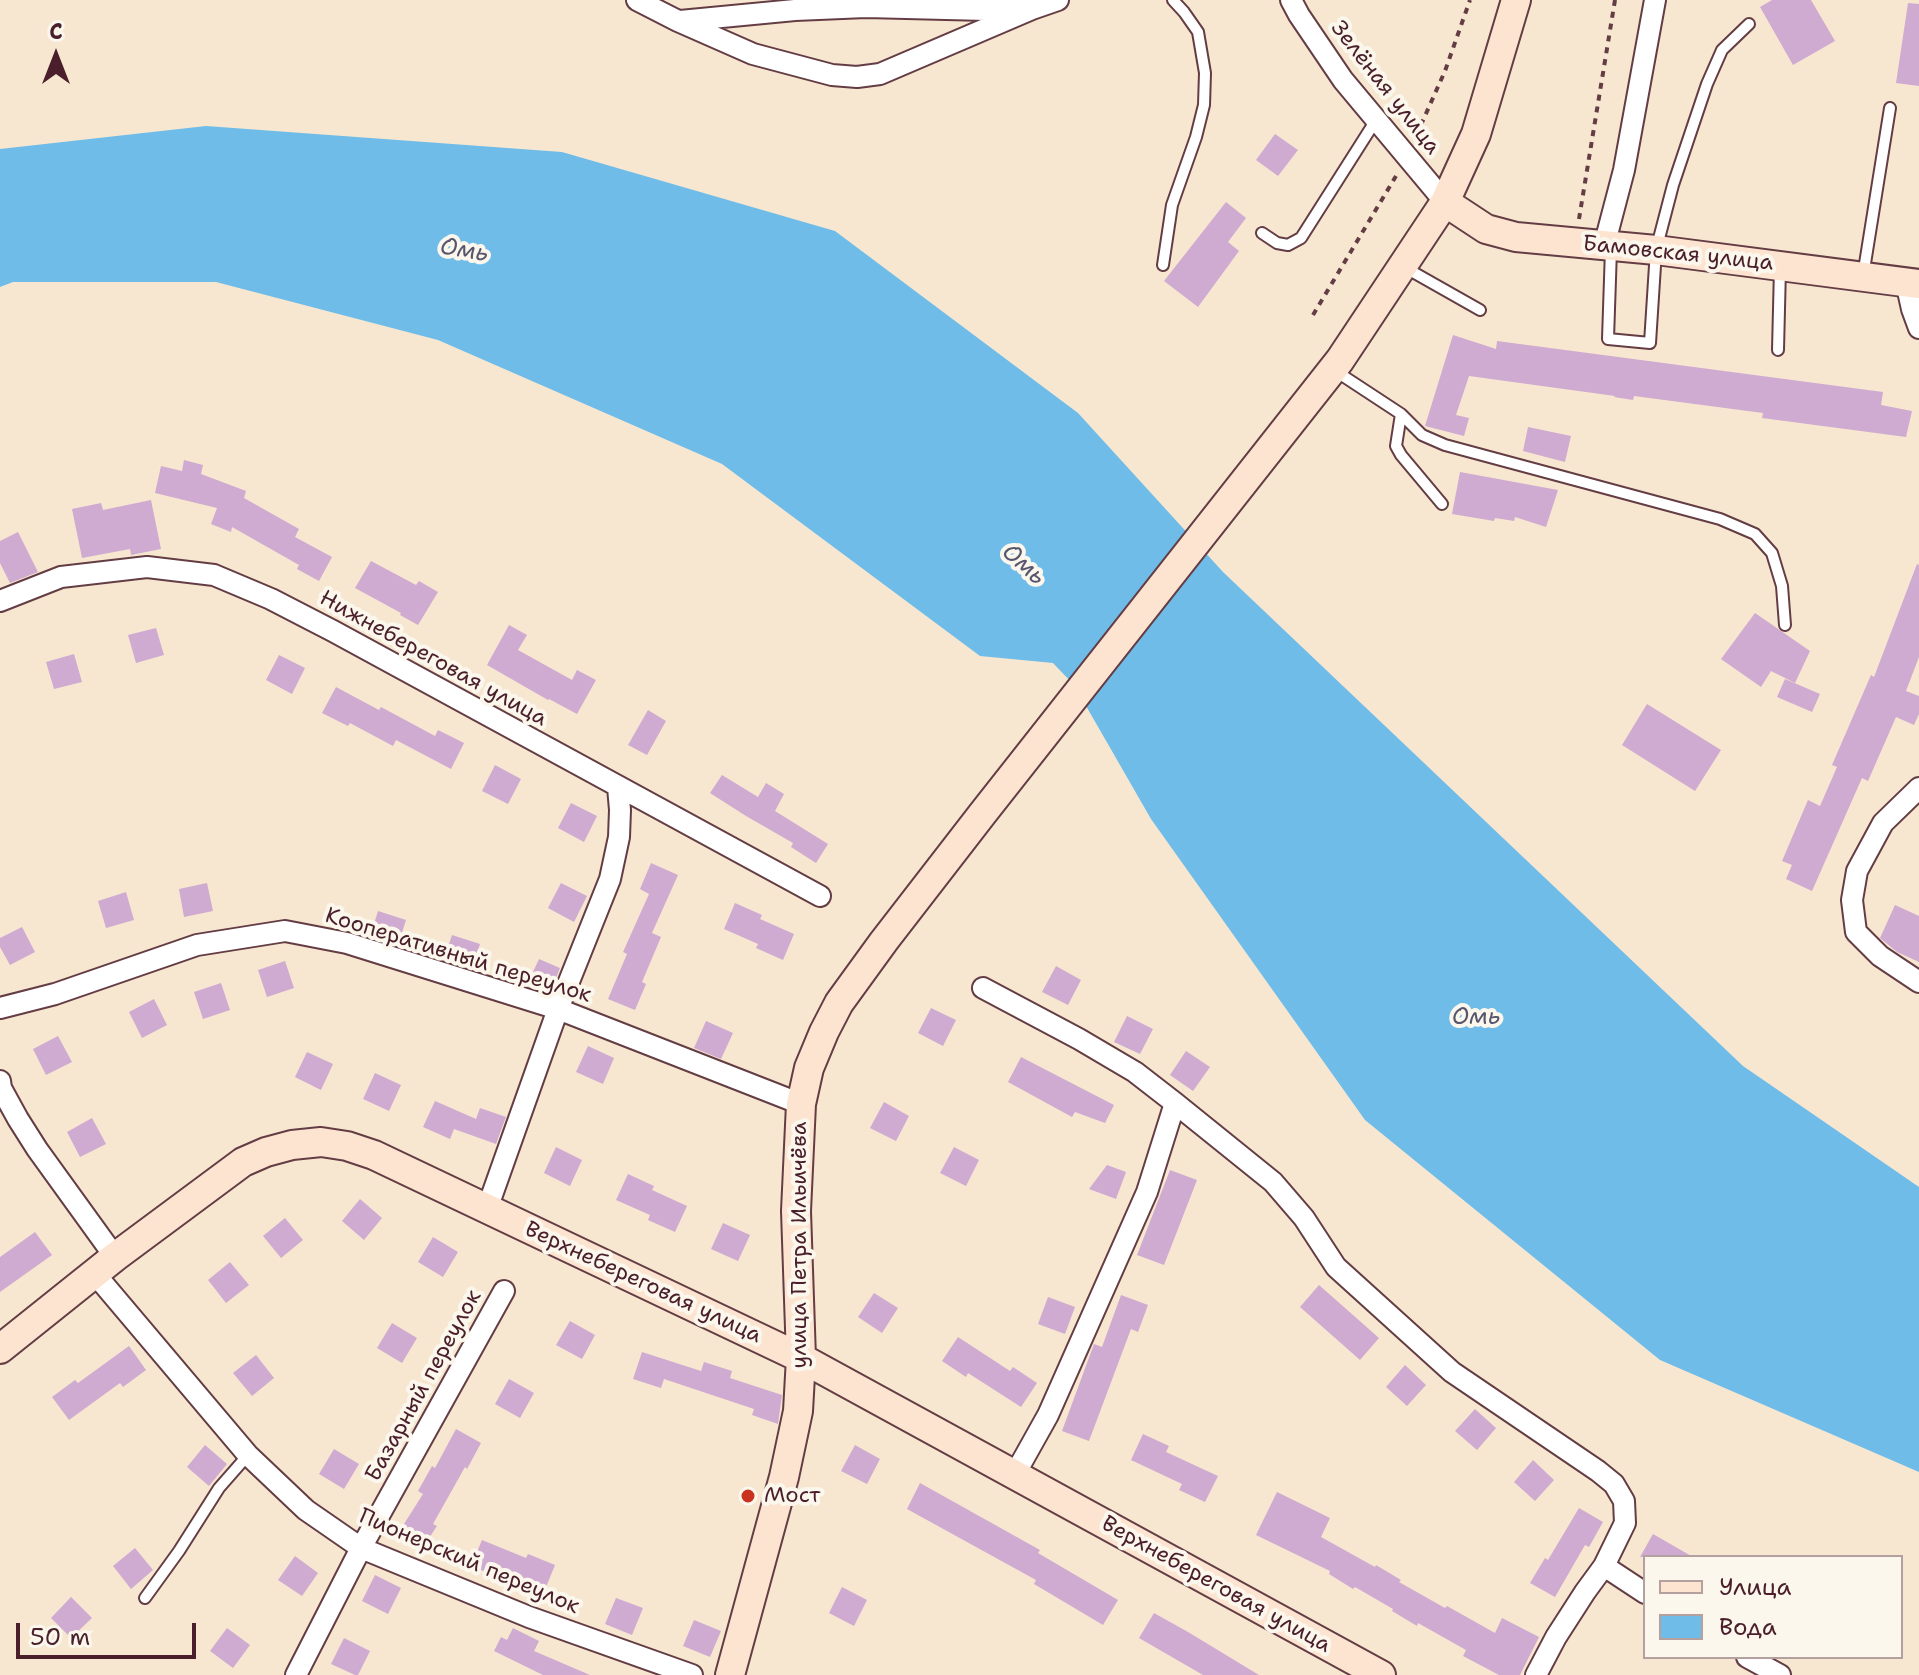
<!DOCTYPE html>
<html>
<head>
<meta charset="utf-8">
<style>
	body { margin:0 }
	#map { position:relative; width:1919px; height:1675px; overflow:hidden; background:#f7e7d1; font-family:"Shantell Sans",sans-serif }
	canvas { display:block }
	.legend { position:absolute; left:1643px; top:1555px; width:260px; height:104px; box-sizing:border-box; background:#fbf7ec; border:2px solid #b4a19f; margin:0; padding:10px 14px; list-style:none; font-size:24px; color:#4a1f2b }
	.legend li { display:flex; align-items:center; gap:16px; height:40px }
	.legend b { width:40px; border:2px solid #b4a19f }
	.north { position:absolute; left:16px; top:16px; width:80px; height:80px; -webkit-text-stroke:6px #fbf7ec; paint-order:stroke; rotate:0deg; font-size:22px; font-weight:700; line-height:32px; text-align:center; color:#4a1f2b }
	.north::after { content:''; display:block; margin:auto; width:28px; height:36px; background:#4a1f2b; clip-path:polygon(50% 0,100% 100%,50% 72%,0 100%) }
	.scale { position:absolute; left:16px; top:1623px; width:180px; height:36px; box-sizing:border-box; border:4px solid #4a1f2b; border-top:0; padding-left:10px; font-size:24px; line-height:28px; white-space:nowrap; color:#4a1f2b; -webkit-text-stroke:6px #fbf7ec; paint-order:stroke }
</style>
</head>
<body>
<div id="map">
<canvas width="1919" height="1675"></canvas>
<ul class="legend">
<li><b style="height:10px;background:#fde4d1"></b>Улица</li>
<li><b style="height:22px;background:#6fbce9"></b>Вода</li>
</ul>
<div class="north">С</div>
<div class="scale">50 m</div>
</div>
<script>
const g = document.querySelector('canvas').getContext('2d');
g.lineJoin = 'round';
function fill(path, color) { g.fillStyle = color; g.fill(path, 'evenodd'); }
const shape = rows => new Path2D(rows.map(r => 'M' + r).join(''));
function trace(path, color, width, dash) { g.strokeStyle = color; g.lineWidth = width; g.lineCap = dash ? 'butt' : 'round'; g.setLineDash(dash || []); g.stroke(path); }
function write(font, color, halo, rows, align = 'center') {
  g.font = font + ' "Shantell Sans",sans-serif'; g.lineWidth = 8; g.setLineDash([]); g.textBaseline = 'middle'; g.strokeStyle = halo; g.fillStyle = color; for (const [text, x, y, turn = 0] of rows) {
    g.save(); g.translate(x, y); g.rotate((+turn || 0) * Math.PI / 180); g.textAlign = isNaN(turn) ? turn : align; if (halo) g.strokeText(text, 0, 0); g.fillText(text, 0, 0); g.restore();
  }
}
const water = shape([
	[206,126,562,152,835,231,1078,413,1223,572,1743,1066,1919,1187,1919,1472,1660,1360,1365,1120,1151,819,1074,685,1053,663,980,656,722,464,438,340,216,282,13,282,0,287,0,149]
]);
const building = shape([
	[1772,0,1811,0,1835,41,1793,65,1760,7],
	[1908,3,1919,4,1919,86,1896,83],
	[1275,134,1298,150,1278,176,1256,160],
	[1226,202,1246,218,1228,242,1239,251,1198,307,1164,281],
	[1453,335,1496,349,1497,341,1883,392,1881,405,1912,411,1906,437,1762,418,1763,413,1634,396,1633,400,1614,397,1615,396,1469,376,1456,415,1469,418,1464,436,1425,426],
	[1528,427,1571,436,1565,462,1523,451],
	[184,460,203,465,201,474,246,491,244,498,299,529,295,537,332,557,319,581,297,569,299,565,232,527,231,532,211,524,217,508,155,493,161,466,182,471],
	[1460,472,1558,490,1546,527,1515,517,1514,521,1495,518,1494,521,1452,514],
	[151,500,161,549,131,555,130,549,82,558,72,509,101,503,103,510],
	[18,532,38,572,10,583,0,563,0,541],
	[371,561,416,585,419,581,438,592,418,625,400,615,401,613,355,588],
	[1917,564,1919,565,1919,657,1906,691,1919,696,1919,714,1914,725,1896,717,1868,781,1862,778,1812,891,1786,879,1792,865,1782,861,1808,800,1820,806,1837,767,1832,765,1871,675,1874,677],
	[1755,613,1810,651,1795,683,1771,671,1761,687,1721,659],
	[509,625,527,635,518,650,572,680,577,670,596,680,577,714,549,699,548,700,487,665],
	[156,628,164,655,136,663,128,635],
	[74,654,82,682,54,689,46,662],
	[279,655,305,668,292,694,266,680],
	[1785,679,1820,694,1812,712,1777,697],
	[336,687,379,710,381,707,435,736,438,730,464,743,451,769,396,740,393,746,350,723,348,726,322,713],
	[1647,704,1721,750,1695,791,1622,745],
	[648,710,666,721,647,755,628,745],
	[495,765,521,779,508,804,482,791],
	[722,775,758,797,766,783,784,794,775,811,828,844,816,863,791,847,793,843,746,816,710,793],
	[571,803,597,816,584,842,558,828],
	[651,863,678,875,652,933,661,937,642,982,646,984,635,1010,608,999,627,954,623,952,649,894,640,889],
	[207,883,213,911,184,917,179,889],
	[561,883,587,896,574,922,548,908],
	[126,892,134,920,106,928,98,901],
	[735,903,762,915,760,919,794,934,783,960,756,948,758,944,724,929],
	[1895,905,1919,916,1919,962,1897,952,1880,938],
	[378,911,406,920,398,945,370,937],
	[22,927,35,952,10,965,0,947,0,938],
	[452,935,480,944,472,968,444,960],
	[539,959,560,968,550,993,527,985],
	[285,961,294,988,267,997,258,970],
	[1056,966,1081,980,1068,1005,1042,992],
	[221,983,230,1010,203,1019,194,992],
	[154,999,167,1025,142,1038,129,1012],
	[931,1008,956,1020,943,1046,918,1033],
	[1127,1016,1153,1029,1140,1054,1114,1042],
	[706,1021,733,1033,721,1059,694,1048],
	[58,1036,72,1062,46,1075,33,1049],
	[588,1046,614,1058,603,1084,576,1072],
	[1186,1051,1210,1067,1193,1091,1170,1075],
	[307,1052,333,1064,321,1090,295,1077],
	[1021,1057,1114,1105,1105,1123,1075,1112,1072,1117,1008,1082],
	[375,1073,401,1085,389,1111,363,1099],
	[435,1101,476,1119,480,1108,506,1117,496,1144,454,1129,450,1139,423,1127],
	[884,1102,909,1116,896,1141,870,1128],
	[92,1118,106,1144,80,1157,67,1132],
	[556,1147,582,1160,570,1186,544,1173],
	[954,1147,979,1160,966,1186,940,1173],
	[1107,1165,1126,1172,1116,1199,1089,1189],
	[1170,1170,1197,1180,1164,1265,1137,1255],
	[628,1174,654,1186,652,1190,687,1206,675,1232,648,1220,650,1215,616,1200],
	[360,1199,382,1218,364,1240,342,1221],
	[285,1218,303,1240,281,1258,263,1236],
	[723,1223,750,1235,738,1261,711,1249],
	[35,1232,52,1255,0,1292,0,1257],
	[433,1237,458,1252,443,1277,418,1262],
	[230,1262,249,1285,226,1303,208,1280],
	[1319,1285,1379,1338,1360,1360,1300,1307],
	[874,1293,898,1308,882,1333,858,1317],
	[1121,1295,1148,1305,1138,1332,1131,1329,1089,1441,1062,1431,1094,1344,1102,1347],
	[1048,1297,1075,1307,1065,1334,1038,1324],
	[570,1321,595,1335,582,1359,556,1345],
	[392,1323,417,1338,402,1363,377,1348],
	[958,1337,1010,1371,1013,1367,1037,1383,1021,1407,968,1373,966,1377,942,1361],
	[129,1346,146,1370,123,1387,120,1383,69,1420,52,1397,75,1380,78,1383],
	[642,1352,701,1371,704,1362,732,1371,730,1378,782,1395,778,1424,752,1415,754,1409,664,1379,661,1388,633,1379],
	[256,1355,274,1378,252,1396,233,1373],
	[1405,1365,1426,1385,1407,1406,1386,1387],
	[509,1379,534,1393,520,1418,495,1404],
	[1475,1409,1496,1428,1477,1450,1455,1431],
	[456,1429,481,1443,467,1469,465,1467,433,1524,437,1526,421,1550,397,1535,423,1494,418,1491,432,1466,435,1468],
	[1143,1434,1169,1446,1166,1452,1218,1476,1205,1502,1179,1490,1182,1484,1131,1460],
	[205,1445,227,1464,209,1486,187,1467],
	[855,1445,880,1459,867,1484,841,1471],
	[334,1449,359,1464,344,1489,319,1474],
	[1533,1460,1554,1480,1535,1501,1514,1482],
	[920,1483,1040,1550,1038,1553,1118,1600,1103,1625,1034,1584,1036,1580,907,1509],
	[1277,1492,1330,1518,1321,1537,1375,1567,1376,1565,1401,1580,1399,1582,1445,1608,1447,1606,1495,1633,1502,1618,1539,1637,1520,1675,1499,1675,1463,1656,1466,1650,1418,1623,1417,1626,1392,1611,1393,1609,1355,1587,1353,1589,1329,1574,1330,1571,1256,1535],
	[1579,1508,1603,1522,1589,1547,1585,1545,1555,1597,1530,1583,1545,1558,1548,1560],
	[1653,1534,1693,1557,1640,1557],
	[482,1540,526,1558,528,1554,555,1565,544,1592,499,1573,498,1577,471,1566],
	[135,1548,153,1570,131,1589,113,1566],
	[295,1556,318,1573,302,1596,278,1580],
	[375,1575,401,1588,388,1614,362,1601],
	[842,1587,867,1600,854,1626,829,1613],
	[71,1597,92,1618,71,1638,51,1618],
	[616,1598,643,1608,632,1635,605,1624],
	[1154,1613,1188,1632,1259,1675,1203,1675,1139,1638],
	[694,1620,721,1631,710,1657,683,1646],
	[227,1628,250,1645,233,1668,210,1651],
	[513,1628,539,1641,534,1651,590,1675,543,1675,494,1651,501,1637,507,1640],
	[344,1638,370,1651,358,1675,355,1675,331,1664]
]);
const path = shape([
	[1416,136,1445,71,1470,0],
	[1579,219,1615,0],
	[1313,315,1396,176]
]);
const lane = shape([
	[1262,233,1277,243,1288,245,1301,238,1376,120],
	[1611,249,1608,339,1650,343,1656,250,1673,185,1707,84,1722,50,1749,24],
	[1163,265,1172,205,1196,137,1204,105,1205,73,1198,32,1184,12,1173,0],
	[1404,267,1480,310],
	[1863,276,1890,108],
	[1778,350,1780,268],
	[1334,370,1401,414,1422,435,1445,445,1720,519,1755,534,1772,553,1782,586,1785,625],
	[1401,414,1396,446,1401,455,1442,504],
	[145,1598,179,1551,219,1488,248,1455]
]);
const street = shape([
	[637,0,678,21,753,54,832,75,857,77,880,74,1032,9],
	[1291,0,1299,15,1343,80,1445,202],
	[680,21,795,10,866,7,986,10,1032,9,1058,0],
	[1604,246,1624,170,1655,0],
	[1906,282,1912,309,1919,328],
	[0,601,61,577,147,567,214,575,271,599,333,631,820,896],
	[1919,788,1883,823,1857,871,1852,900,1856,932,1880,956,1919,982],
	[983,988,1079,1039,1135,1072,1175,1103,1273,1182,1304,1218,1336,1267,1452,1372,1598,1471,1614,1484,1624,1501,1625,1523,1604,1566,1645,1593],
	[0,1008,55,994,197,945,285,931,347,943,558,1009,801,1104],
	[0,1081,1,1088,18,1119,37,1149,115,1257],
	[487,1209,558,1009,610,879,619,837,620,810,618,787],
	[95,1274,248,1455,306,1510,361,1548,529,1617,692,1675],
	[1015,1474,1048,1415,1147,1192,1175,1103],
	[1747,1657,1780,1675],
	[296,1675,361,1548,504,1291],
	[1536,1675,1556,1637,1585,1592,1604,1566]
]);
const secondary = shape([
	[1445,202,1486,229,1516,237,1656,250,1919,284],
	[0,1349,115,1257,243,1162,266,1152,292,1145,321,1142,347,1146,374,1155,801,1358,1381,1675],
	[730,1675,784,1477,798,1411,801,1358,796,1211,801,1104,809,1068,824,1032,839,1003,884,941,983,813,1340,360,1445,202,1476,134,1516,0]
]);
const markers = [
	[748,1496,8,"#c8321e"]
];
const streetNames = [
	["Зелёная улица",1385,88,52],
	["Бамовская улица",1678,254,6],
	["Нижнебереговая улица",433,659,29],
	["Кооперативный переулок",458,956,17],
	["улица Петра Ильичёва",800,1245,-90],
	["Верхнебереговая улица",643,1283,25],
	["Базарный переулок",424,1386,-61],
	["Пионерский переулок",469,1562,23],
	["Верхнебереговая улица",1216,1585,29]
];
const poiNames = [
	["Мост",764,1496]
];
const waterNames = [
	["Омь",464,251,10],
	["Омь",1023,565,42],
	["Омь",1476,1018]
];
fill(water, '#6fbce9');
fill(building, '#cfaad1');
trace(lane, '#643d44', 14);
trace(street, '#643d44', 24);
trace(secondary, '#643d44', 32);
trace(path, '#643d44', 4, [6, 6]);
trace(lane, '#fff', 10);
trace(street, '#fff', 20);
trace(secondary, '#fde4d1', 28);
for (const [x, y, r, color] of markers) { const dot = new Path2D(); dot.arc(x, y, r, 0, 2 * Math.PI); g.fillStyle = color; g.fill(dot); trace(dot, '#fbf7ec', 3); }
write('22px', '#4a1f2b', '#fbf7ec', streetNames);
write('22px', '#4a1f2b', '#fbf7ec', poiNames, 'left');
write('italic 24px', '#57566e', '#fbf7ec', waterNames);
</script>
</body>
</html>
